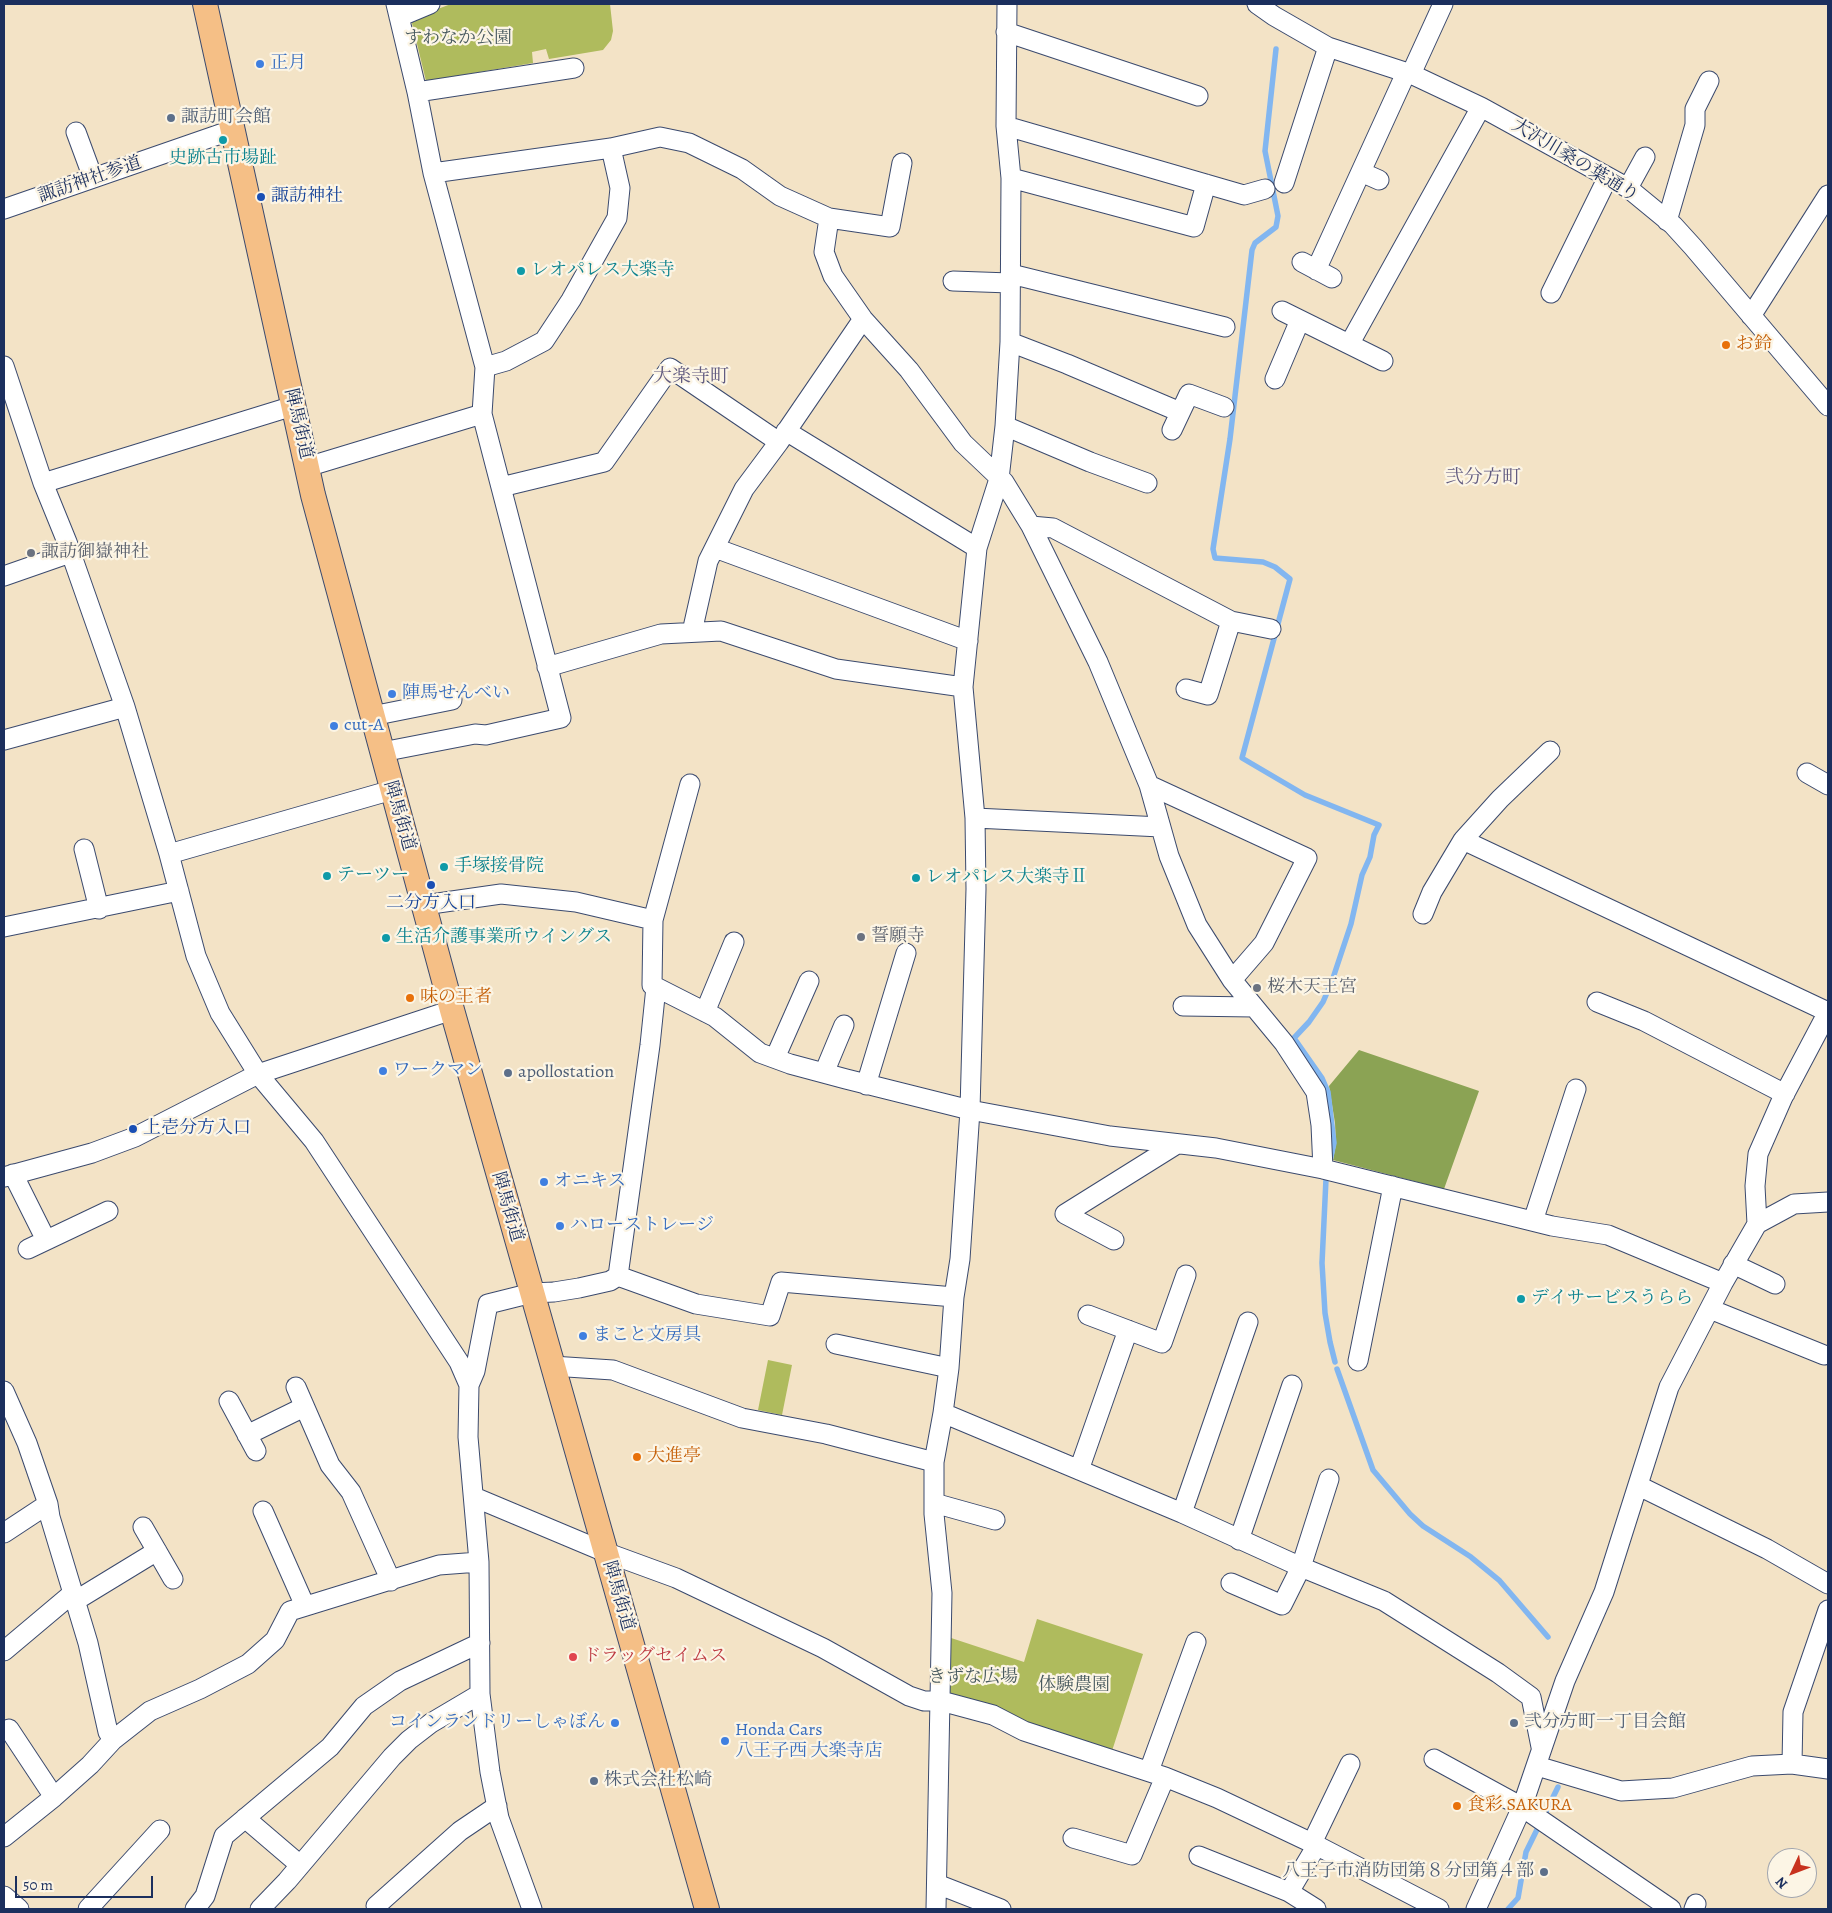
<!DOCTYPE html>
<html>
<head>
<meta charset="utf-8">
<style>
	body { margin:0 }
	#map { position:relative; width:1832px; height:1913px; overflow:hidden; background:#f3e3c6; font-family:Alegreya,serif }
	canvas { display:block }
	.frame { position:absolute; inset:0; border:5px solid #1b2f5e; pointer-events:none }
	.north { position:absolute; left:1767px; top:1848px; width:50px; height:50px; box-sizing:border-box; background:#fcf5e5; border:1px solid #a2a6af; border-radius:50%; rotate:227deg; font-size:14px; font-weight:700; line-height:20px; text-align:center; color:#1b2f5e }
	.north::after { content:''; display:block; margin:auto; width:18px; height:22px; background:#c8321e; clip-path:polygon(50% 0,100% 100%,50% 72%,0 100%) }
	.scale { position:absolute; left:15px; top:1876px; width:138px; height:22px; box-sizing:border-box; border:2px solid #1b2f5e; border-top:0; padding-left:6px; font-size:15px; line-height:18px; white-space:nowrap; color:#1b2f5e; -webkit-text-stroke:4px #fcf5e5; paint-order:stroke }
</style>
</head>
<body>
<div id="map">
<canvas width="1832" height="1913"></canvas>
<div class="frame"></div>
<div class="north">N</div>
<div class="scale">50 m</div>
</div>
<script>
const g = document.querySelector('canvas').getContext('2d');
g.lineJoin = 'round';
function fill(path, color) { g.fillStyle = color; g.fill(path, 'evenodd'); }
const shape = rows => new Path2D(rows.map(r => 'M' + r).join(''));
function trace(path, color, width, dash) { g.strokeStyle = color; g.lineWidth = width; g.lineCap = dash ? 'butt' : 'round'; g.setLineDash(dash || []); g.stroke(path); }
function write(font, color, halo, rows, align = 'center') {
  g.font = font + ' Alegreya,"Noto Serif JP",serif'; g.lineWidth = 4.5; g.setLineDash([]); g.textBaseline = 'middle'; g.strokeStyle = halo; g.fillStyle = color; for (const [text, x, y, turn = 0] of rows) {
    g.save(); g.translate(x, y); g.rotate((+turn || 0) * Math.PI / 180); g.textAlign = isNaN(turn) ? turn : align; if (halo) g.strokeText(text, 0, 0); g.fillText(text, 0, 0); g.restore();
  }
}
const green = shape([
	[451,4,610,4,613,31,611,40,603,50,549,59,546,49,532,52,533,63,426,81,411,19],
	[768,1360,792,1365,782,1415,758,1410],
	[1037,1619,1143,1654,1112,1751,941,1701,942,1635,1024,1662]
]);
const forest = shape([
	[1359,1050,1479,1091,1444,1189,1333,1160,1336,1144,1335,1123,1329,1086]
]);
const stream = shape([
	[1276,49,1265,151,1278,216,1276,227,1255,243,1252,250,1230,439,1213,549,1215,558,1263,562,1275,567,1290,579,1242,758,1305,795,1379,825,1374,835,1370,857,1362,875,1351,924,1332,981,1323,1002,1309,1022,1294,1038,1322,1078,1328,1092,1334,1143,1330,1161],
	[1326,1179,1322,1263,1325,1313,1330,1342,1335,1362],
	[1337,1369,1373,1470,1410,1514,1423,1526,1471,1557,1499,1580,1548,1637],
	[1508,1909,1518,1898,1526,1852,1558,1787]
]);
const minor = shape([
	[1257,4,1274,16,1328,47,1411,74,1481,107,1628,188,1673,225,1693,247,1828,406],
	[399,17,430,4],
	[1006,32,1198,96],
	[1411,74,1443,4],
	[417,92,574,68],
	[1006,126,1244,195,1265,189],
	[76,132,93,178],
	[1361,172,1379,180],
	[433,173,611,148,660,137,689,143,742,169,780,196,829,218,824,252,833,276,863,319,909,370,963,443,1004,482,1031,526,1098,662,1149,785,1169,856,1197,925,1232,980,1284,1043,1316,1092,1321,1125,1323,1169],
	[1011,178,1194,227,1206,184],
	[1284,183,1328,47],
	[1628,188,1645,157],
	[4,209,232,130],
	[829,218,890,227,902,163],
	[1667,221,1695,125,1695,109,1709,81],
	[1302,262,1332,278],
	[1316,270,1406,73],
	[1011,274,1225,327],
	[953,281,1010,283],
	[1551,293,1608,177],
	[1282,311,1383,361],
	[1751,316,1828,195],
	[1010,342,1067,364,1180,412],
	[1350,343,1481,107],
	[4,366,43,483,67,542,125,707,169,854,196,956,220,1013,258,1074,314,1141,459,1362,469,1385],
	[485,367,506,361,544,341,571,300,617,218,620,188,611,148],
	[1275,379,1300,320],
	[1005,426,1090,462,1147,483],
	[1172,430,1189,394,1224,407],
	[786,431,977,548],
	[307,467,482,414],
	[43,483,293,406],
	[501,487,604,462,670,368,779,442],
	[1031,526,1053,528,1231,621,1271,629],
	[715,548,968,641],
	[4,576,70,553],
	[692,632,708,561,744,489,779,442,863,319],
	[547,667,661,634,721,631,836,669,963,687],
	[1186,689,1208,695,1231,621],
	[372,716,452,700],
	[4,740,125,707],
	[382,752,475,734,486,735,561,718,482,414,485,367,433,173,417,92,396,4],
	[1807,773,1828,785],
	[690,784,653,920,652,985,715,1017,760,1053,790,1064,846,1079,970,1110,1110,1136,1216,1148,1323,1169,1552,1226,1608,1235,1723,1283],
	[1149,785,1307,858,1264,943,1232,980],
	[975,818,1161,827],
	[1463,840,1500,799,1550,751],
	[84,849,99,909],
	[169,854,392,790],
	[424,905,501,894,576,902,653,920],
	[1423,914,1432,892,1463,840,1828,1012],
	[4,927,179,891],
	[1597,1002,1644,1021,1785,1094],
	[1183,1006,1254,1007],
	[705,1012,734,942],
	[775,1058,809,981],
	[824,1073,844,1025],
	[866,1085,906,953],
	[13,1174,46,1240],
	[4,1177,92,1153,135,1137,258,1074,452,1010],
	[1533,1221,1576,1089],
	[1757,1224,1755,1186,1758,1154,1783,1097,1828,1012],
	[1114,1240,1065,1214,1177,1144],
	[28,1249,108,1211],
	[1733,1264,1775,1284],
	[618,1276,696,1304,770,1316,781,1282,954,1297],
	[1710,1309,1824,1355],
	[1088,1315,1162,1343,1186,1275],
	[836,1344,949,1368],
	[1358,1361,1393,1186],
	[552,1366,613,1370,742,1418,826,1434,934,1462],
	[296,1387,330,1465,351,1492,391,1581],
	[4,1391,27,1443,48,1504,50,1517,88,1643,108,1732,113,1740],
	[229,1401,256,1451],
	[943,1413,1182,1513,1301,1567,1384,1601,1498,1673,1531,1697,1541,1747],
	[247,1435,304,1407],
	[1079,1470,1128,1330],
	[1639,1486,1767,1549,1828,1584],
	[474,1497,605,1552,676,1578,823,1648,909,1696,924,1701,941,1701,993,1715,1024,1731,1165,1777,1217,1798,1312,1843,1439,1909],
	[934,1503,995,1520],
	[263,1511,305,1606],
	[1182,1513,1248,1322],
	[143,1527,173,1579],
	[4,1533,48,1504],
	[1239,1540,1292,1385],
	[1231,1583,1282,1605,1301,1567,1329,1479],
	[75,1601,157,1551],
	[4,1651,73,1593],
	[9,1729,54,1797],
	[1434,1759,1522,1807,1671,1909],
	[1792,1764,1793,1712,1828,1610],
	[1537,1766,1621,1791,1673,1788,1752,1766,1792,1764,1828,1769],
	[1149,1771,1196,1642],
	[245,1818,300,1865],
	[4,1837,54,1797,90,1765,113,1740,150,1711,200,1689,248,1664,275,1640,290,1611,439,1565,479,1562],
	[1073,1838,1132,1855,1165,1777],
	[1312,1843,1350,1764],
	[1199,1856,1289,1892,1316,1909],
	[937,1884,1001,1909],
	[1289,1892,1317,1845],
	[4,1896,19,1909],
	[376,1906,460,1831,497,1806],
	[88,1909,160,1830],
	[195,1909,205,1896,224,1836,330,1747,364,1706,400,1681,480,1643],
	[260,1909,287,1881,392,1757,409,1740,431,1723,480,1694],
	[532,1909,499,1818,490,1772,480,1694,479,1562,468,1437,469,1385,475,1371,488,1304,532,1293,554,1292,579,1288,610,1281,618,1276,650,1045,656,987],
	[936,1909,942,1593,934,1514,934,1462,943,1413,949,1368,954,1297,960,1259,970,1110,976,889,975,818,963,687,977,548,999,479,1005,426,1010,342,1011,178,1006,126,1007,4],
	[1476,1909,1522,1807,1565,1681,1604,1592,1669,1387,1723,1283,1757,1224,1794,1204,1828,1202],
	[1694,1909,1696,1904]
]);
const major = shape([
	[205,4,313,495,452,1010,707,1909]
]);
const markers = [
	[260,64,5,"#3f7fe0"],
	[171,118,5,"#5c6f8a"],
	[223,140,5,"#0f9aa8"],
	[261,197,5,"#1a4fb4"],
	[521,271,5,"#0f9aa8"],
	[1726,345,5,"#e8710a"],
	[31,553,5,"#6b7280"],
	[392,694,5,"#3f7fe0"],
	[334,726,5,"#3f7fe0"],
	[444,867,5,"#0f9aa8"],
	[327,876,5,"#0f9aa8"],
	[916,878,5,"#0f9aa8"],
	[431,885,5,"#1a4fb4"],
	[861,937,5,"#6b7280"],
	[386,938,5,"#0f9aa8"],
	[1257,988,5,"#6b7280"],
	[410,998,5,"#e8710a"],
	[383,1071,5,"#3f7fe0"],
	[508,1073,5,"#5c6f8a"],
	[133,1129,5,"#1a4fb4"],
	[544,1182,5,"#3f7fe0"],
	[560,1226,5,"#3f7fe0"],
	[1521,1299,5,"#0f9aa8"],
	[583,1336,5,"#3f7fe0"],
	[637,1457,5,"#e8710a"],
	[573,1657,5,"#e0444e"],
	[615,1723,5,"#3f7fe0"],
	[1514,1723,5,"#5c6f8a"],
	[725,1741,5,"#3f7fe0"],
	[594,1781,5,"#5c6f8a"],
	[1457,1806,5,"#e8710a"],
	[1544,1872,5,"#5c6f8a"]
];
const parkNames = [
	["すわなか公園",458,39],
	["きずな広場",973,1678],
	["体験農園",1074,1686]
];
const shopNames = [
	["正月",270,64],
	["陣馬せんべい",402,694],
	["cut-A",344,726],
	["ワークマン",393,1071],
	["オニキス",554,1182],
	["ハローストレージ",570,1226],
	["まこと文房具",593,1336],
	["コインランドリーしゃぼん",605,1723,"right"],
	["Honda Cars",735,1731],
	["八王子西 大楽寺店",735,1752]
];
const serviceNames = [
	["諏訪町会館",181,118],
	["apollostation",518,1073],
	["弐分方町一丁目会館",1524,1723],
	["株式会社松崎",604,1781],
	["八王子市消防団第８分団第４部",1534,1872,"right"]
];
const cultureNames = [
	["史跡古市場趾",223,159,"center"],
	["レオパレス大楽寺",531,271],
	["手塚接骨院",454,867],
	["テーツー",337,876],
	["レオパレス大楽寺Ⅱ",926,878],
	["生活介護事業所ウイングス",396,938],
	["デイサービスうらら",1531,1299]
];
const streetNames = [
	["大沢川桑の葉通り",1575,161,31],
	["諏訪神社参道",90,180,-19],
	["陣馬街道",298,424,77],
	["陣馬街道",399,816,74],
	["陣馬街道",507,1207,74],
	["陣馬街道",618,1596,74]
];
const transitNames = [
	["諏訪神社",271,197],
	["二分方入口",431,904,"center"],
	["上壱分方入口",143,1129]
];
const foodNames = [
	["お鈴",1736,345],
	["味の王者",420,998],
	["大進亭",647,1457],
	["食彩 SAKURA",1467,1806]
];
const worshipNames = [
	["諏訪御嶽神社",41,553],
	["誓願寺",871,937],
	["桜木天王宮",1267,988]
];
const healthNames = [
	["ドラッグセイムス",583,1657]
];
const neighbourhoodNames = [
	["大楽寺町",691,377],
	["弐分方町",1483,478]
];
fill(green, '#afbb5d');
fill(forest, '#8ba354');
trace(stream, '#82b6f0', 5.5);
trace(minor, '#3b4a6e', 21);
trace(major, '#3b4a6e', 26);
trace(minor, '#fff', 19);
trace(major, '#f5bf86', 24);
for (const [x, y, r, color] of markers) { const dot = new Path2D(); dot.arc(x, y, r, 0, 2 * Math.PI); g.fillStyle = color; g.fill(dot); trace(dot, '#fcf5e5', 2); }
write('18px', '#47595e', '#fcf5e5', parkNames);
write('18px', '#366cbe', '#fcf5e5', shopNames, 'left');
write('18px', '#4e5e75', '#fcf5e5', serviceNames, 'left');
write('18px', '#0d838f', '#fcf5e5', cultureNames, 'left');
write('18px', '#1b2f5e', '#fcf5e5', streetNames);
write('18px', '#164399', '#fcf5e5', transitNames, 'left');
write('18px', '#c56008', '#fcf5e5', foodNames, 'left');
write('18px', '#5b616d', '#fcf5e5', worshipNames, 'left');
write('18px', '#be3a42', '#fcf5e5', healthNames, 'left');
write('19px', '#615b80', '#fcf5e5', neighbourhoodNames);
</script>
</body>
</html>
